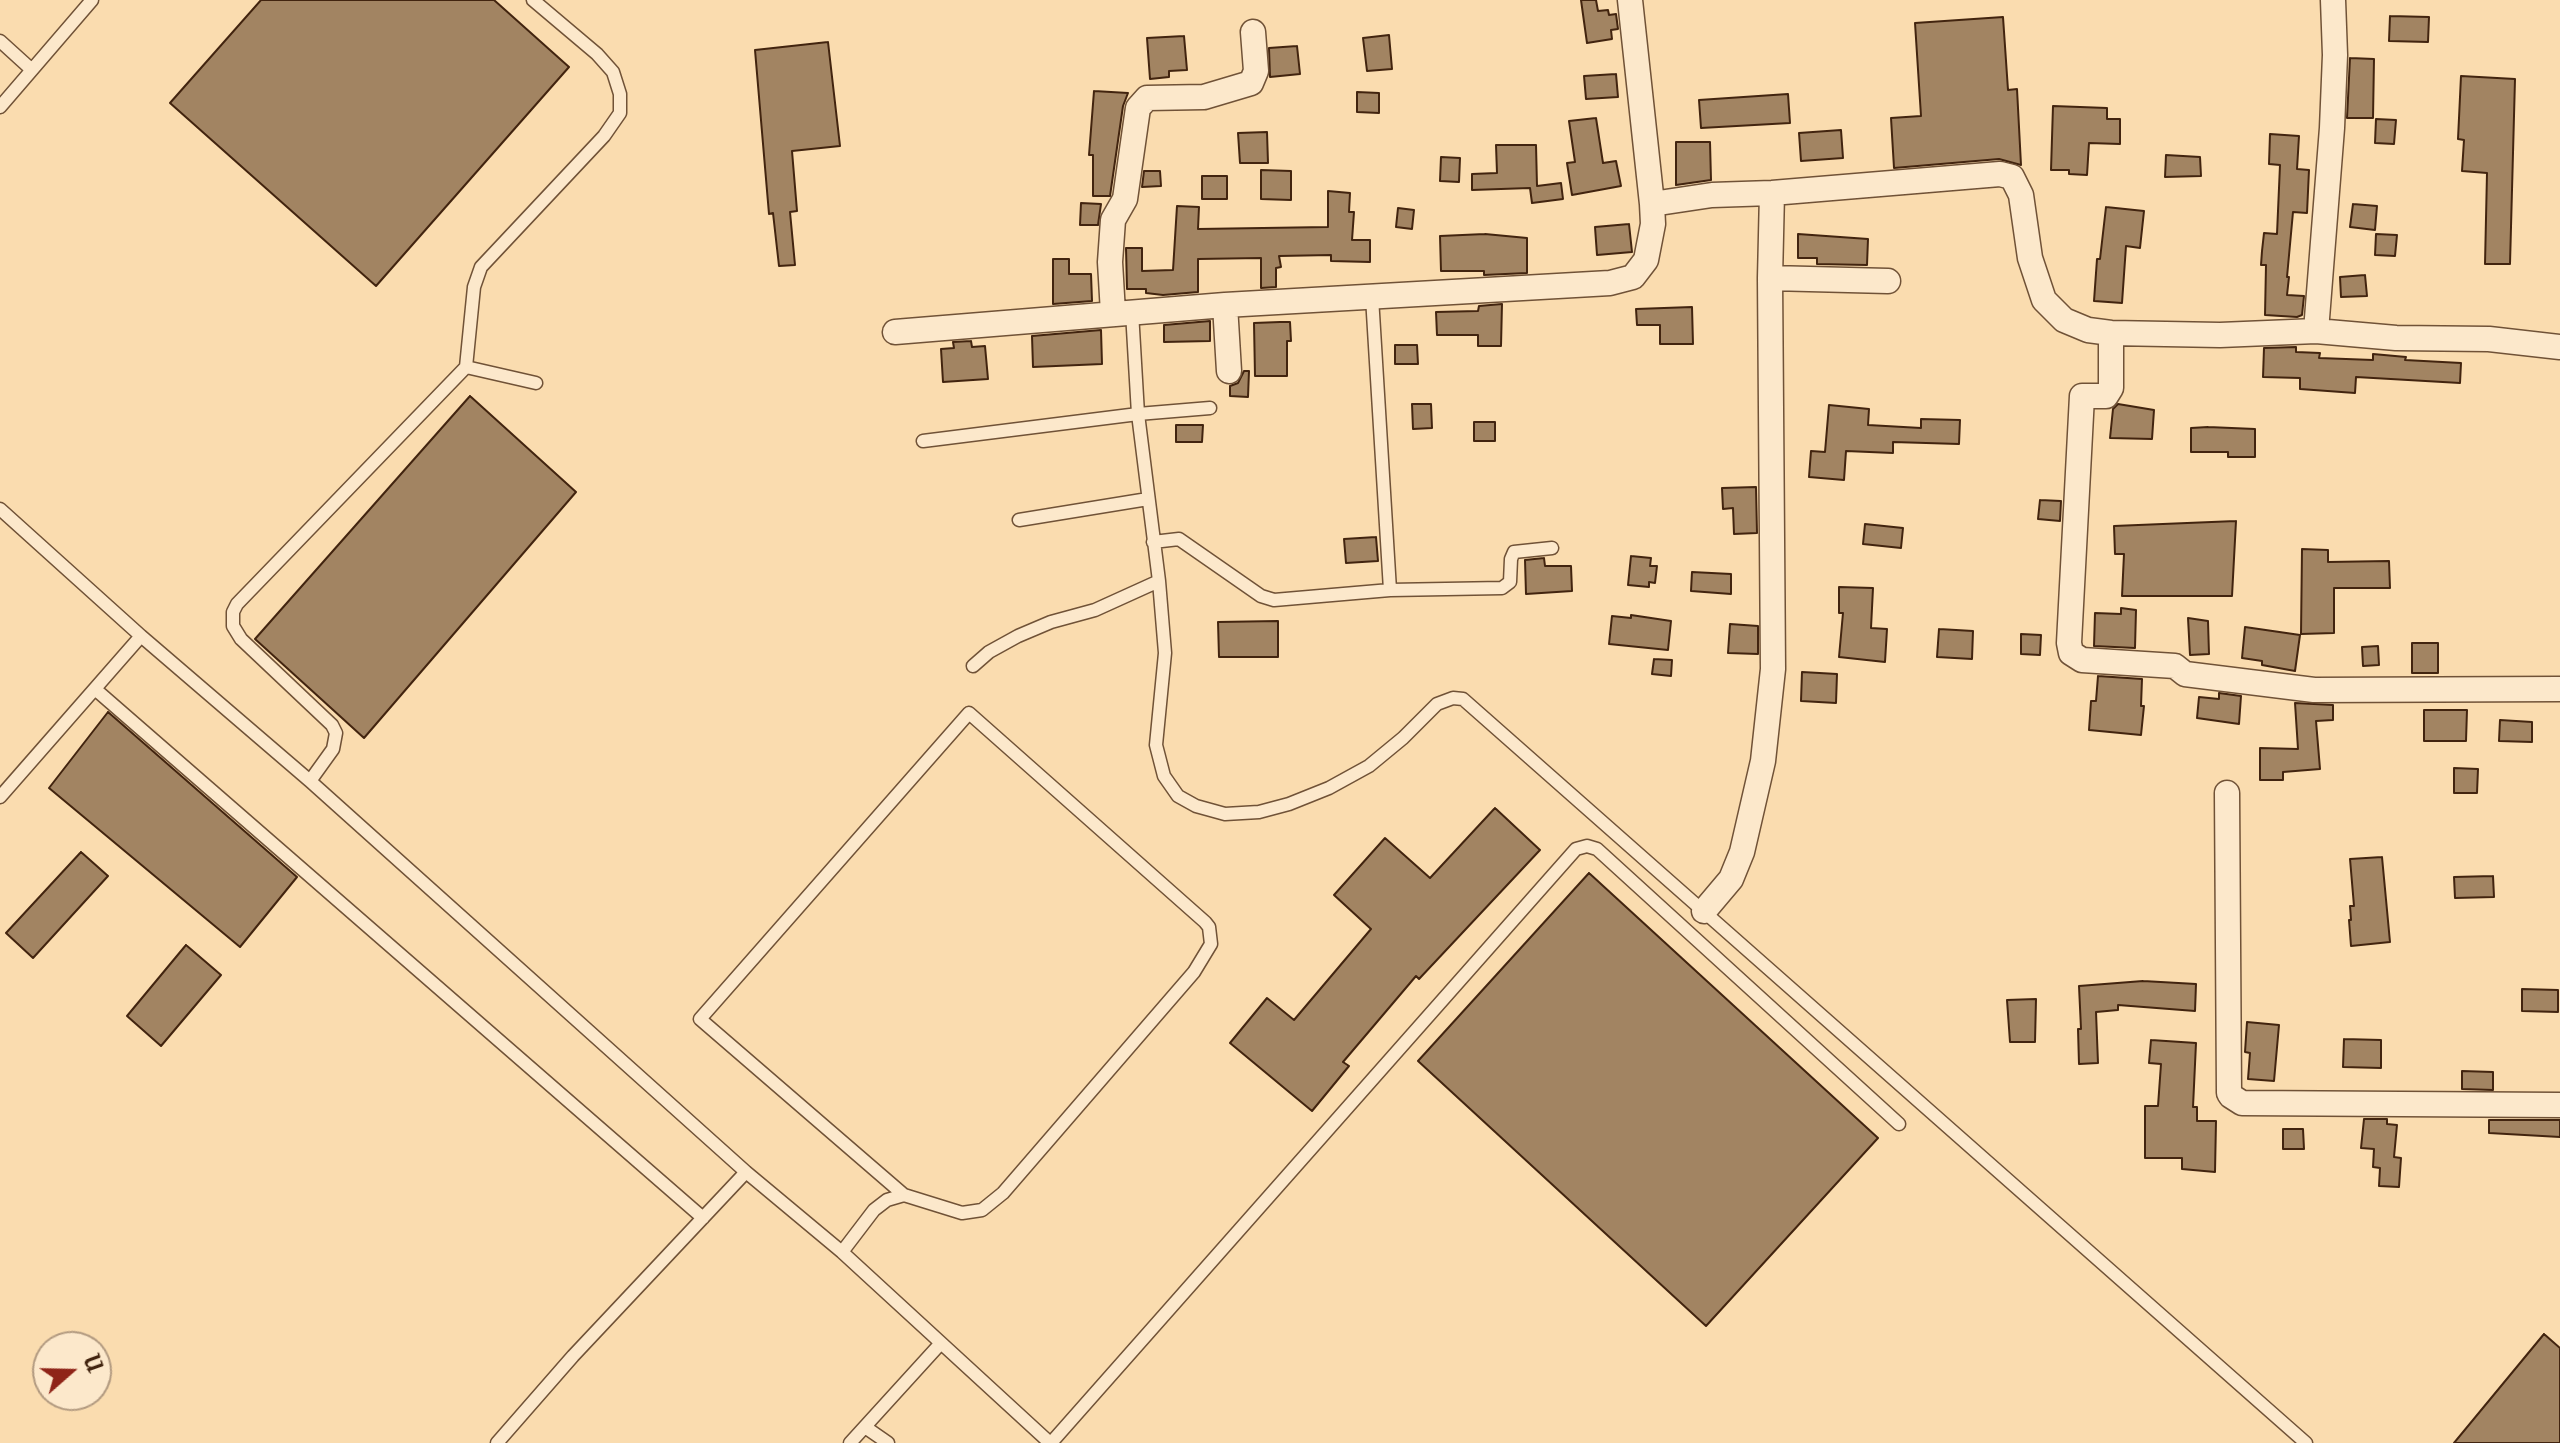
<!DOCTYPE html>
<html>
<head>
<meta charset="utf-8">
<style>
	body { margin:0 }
	#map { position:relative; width:2560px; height:1443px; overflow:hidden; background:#fadcaf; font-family:"IM FELL French Canon",serif }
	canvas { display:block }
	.north { position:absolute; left:32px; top:1331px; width:80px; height:80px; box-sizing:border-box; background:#fce8cb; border:2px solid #b29a80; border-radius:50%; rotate:70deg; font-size:22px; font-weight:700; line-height:32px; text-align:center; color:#42240f }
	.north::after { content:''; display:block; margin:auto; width:28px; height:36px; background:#8f2418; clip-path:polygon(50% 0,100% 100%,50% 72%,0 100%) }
</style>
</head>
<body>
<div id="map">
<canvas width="2560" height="1443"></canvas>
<div class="north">U</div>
</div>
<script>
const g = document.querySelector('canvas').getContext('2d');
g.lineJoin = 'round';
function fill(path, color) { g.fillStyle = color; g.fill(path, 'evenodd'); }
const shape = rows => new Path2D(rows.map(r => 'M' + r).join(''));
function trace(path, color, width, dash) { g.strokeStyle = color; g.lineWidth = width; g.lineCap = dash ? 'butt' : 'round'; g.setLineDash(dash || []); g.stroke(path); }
const building = shape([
	[261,0,494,0,569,67,376,286,170,103,261,0],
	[1581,0,1596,0,1598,11,1608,10,1609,15,1616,14,1618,29,1611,30,1612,39,1587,43,1581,0],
	[2390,16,2429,17,2428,42,2389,41,2390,16],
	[2003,17,2008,90,2017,89,2021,165,1999,159,1894,168,1891,118,1921,116,1915,23,2003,17],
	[1389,35,1392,69,1367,71,1363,38,1389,35],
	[1184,36,1187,70,1169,71,1169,77,1150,79,1147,38,1184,36],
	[828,42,840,146,792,151,797,211,790,212,795,265,779,266,773,213,769,214,755,50,828,42],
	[1297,46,1300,74,1270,77,1269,48,1297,46],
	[2350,58,2374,59,2373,118,2347,118,2350,58],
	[1616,74,1618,97,1586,99,1584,76,1616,74],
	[2461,76,2515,79,2510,264,2485,264,2487,173,2462,171,2464,140,2458,139,2461,76],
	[1094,91,1128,93,1123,106,1110,196,1093,196,1093,155,1089,155,1094,91],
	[1357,92,1379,93,1379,113,1357,112,1357,92],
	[1788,94,1790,123,1701,128,1699,100,1788,94],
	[2053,106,2107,108,2107,119,2120,119,2120,144,2089,143,2087,175,2069,174,2069,170,2051,170,2053,106],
	[1596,118,1603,163,1616,161,1621,186,1572,195,1567,163,1575,162,1569,121,1596,118],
	[2376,119,2396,120,2394,144,2375,143,2376,119],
	[1841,130,1843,158,1801,161,1799,133,1841,130],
	[1267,132,1268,163,1240,163,1238,133,1267,132],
	[2270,134,2299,136,2297,169,2309,170,2307,213,2293,212,2287,277,2289,277,2287,295,2304,296,2302,315,2297,317,2265,315,2266,265,2261,265,2262,251,2264,233,2277,234,2280,165,2269,164,2270,134],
	[1676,142,1710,142,1711,180,1676,185,1676,142],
	[1496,145,1536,145,1537,186,1561,183,1563,199,1532,203,1530,188,1472,190,1472,174,1497,173,1496,145],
	[2166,155,2200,157,2201,176,2165,177,2166,155],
	[1441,157,1460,158,1459,182,1440,181,1441,157],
	[1261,170,1291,171,1291,200,1261,199,1261,170],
	[1144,171,1160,171,1161,186,1142,187,1144,171],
	[1202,176,1227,176,1227,199,1202,199,1202,176],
	[1328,191,1350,193,1349,212,1354,212,1352,240,1370,240,1370,262,1331,261,1331,255,1279,256,1281,267,1276,268,1276,287,1261,288,1261,258,1198,259,1198,292,1163,295,1146,293,1146,289,1127,289,1126,248,1142,248,1142,271,1173,270,1177,206,1199,207,1198,229,1328,227,1328,191],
	[1081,203,1101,204,1098,225,1080,225,1081,203],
	[2353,204,2377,206,2375,230,2350,227,2353,204],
	[2106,207,2144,211,2140,248,2126,246,2122,303,2094,301,2097,259,2100,259,2106,207],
	[1398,208,1414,210,1412,229,1396,227,1398,208],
	[1629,224,1632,252,1597,255,1595,227,1629,224],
	[1485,234,1527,238,1527,273,1484,275,1484,271,1441,271,1440,236,1485,234],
	[1798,234,1868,239,1867,265,1817,264,1817,258,1798,258,1798,234],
	[2376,234,2397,235,2395,256,2375,255,2376,234],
	[1053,259,1069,259,1069,274,1091,274,1092,301,1053,304,1053,259],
	[2365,275,2367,296,2341,297,2340,277,2365,275],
	[1502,304,1501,346,1478,346,1478,335,1437,335,1436,312,1478,311,1479,306,1502,304],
	[1692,307,1693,344,1660,344,1660,325,1637,325,1636,309,1692,307],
	[1210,321,1210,341,1164,342,1164,325,1210,321],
	[1280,322,1290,322,1291,341,1287,341,1287,376,1255,376,1254,323,1280,322],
	[1101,330,1102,364,1033,367,1032,336,1101,330],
	[971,341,972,347,985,346,988,379,943,382,941,349,954,348,953,342,971,341],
	[1395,345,1417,345,1418,364,1395,364,1395,345],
	[2296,347,2296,352,2320,353,2319,358,2373,360,2373,354,2406,357,2405,360,2461,363,2460,383,2356,377,2355,393,2300,389,2300,378,2263,377,2264,348,2296,347],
	[1244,371,1249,371,1248,397,1230,396,1230,386,1238,383,1244,371],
	[470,396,576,492,364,738,255,639,470,396],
	[1412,404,1431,404,1432,428,1413,429,1412,404],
	[2118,404,2154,410,2152,439,2110,438,2113,409,2118,404],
	[1829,405,1869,409,1868,425,1921,428,1921,419,1960,420,1959,444,1893,442,1893,453,1846,451,1844,480,1809,477,1811,451,1825,452,1829,405],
	[1474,422,1495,422,1495,441,1474,441,1474,422],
	[1176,425,1203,425,1202,442,1176,442,1176,425],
	[2208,427,2255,429,2255,457,2228,457,2228,452,2191,452,2191,428,2208,427],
	[1756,487,1757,533,1734,534,1733,508,1723,509,1722,488,1756,487],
	[2040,500,2061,501,2060,521,2038,519,2040,500],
	[2236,521,2232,596,2122,596,2124,554,2115,554,2114,526,2236,521],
	[1865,524,1903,528,1901,548,1863,544,1865,524],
	[1376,537,1378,561,1346,563,1344,539,1376,537],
	[2302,549,2328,550,2328,562,2389,561,2390,588,2334,588,2334,633,2301,634,2302,549],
	[1631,556,1651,558,1650,566,1657,566,1655,583,1649,582,1649,587,1628,585,1631,556],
	[1544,558,1545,566,1571,566,1572,591,1526,594,1525,560,1544,558],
	[1692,572,1731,574,1731,594,1691,591,1692,572],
	[1839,587,1873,588,1871,628,1887,629,1885,662,1839,657,1843,613,1839,613,1839,587],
	[2121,608,2136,610,2135,648,2094,646,2095,613,2121,614,2121,608],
	[1631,615,1671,621,1668,650,1609,644,1612,616,1631,618,1631,615],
	[2188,618,2208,621,2209,654,2190,655,2188,618],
	[1278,621,1278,657,1219,657,1218,622,1278,621],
	[1730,624,1758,626,1758,654,1728,653,1730,624],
	[2245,627,2300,635,2295,671,2262,665,2262,661,2242,658,2245,627],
	[1939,629,1973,631,1972,659,1937,657,1939,629],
	[2021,634,2041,635,2040,655,2021,654,2021,634],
	[2412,643,2438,643,2438,673,2412,673,2412,643],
	[2378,646,2379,665,2363,666,2362,647,2378,646],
	[1654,659,1672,660,1671,676,1652,674,1654,659],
	[1802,672,1837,674,1836,703,1801,701,1802,672],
	[2098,676,2142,679,2141,706,2144,706,2141,735,2089,730,2091,701,2096,701,2098,676],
	[2219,693,2241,696,2239,724,2197,718,2199,697,2219,699,2219,693],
	[2295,703,2333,705,2333,720,2316,721,2320,769,2283,772,2283,780,2260,780,2260,748,2298,749,2295,703],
	[2424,710,2467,710,2466,741,2424,741,2424,710],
	[108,712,297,877,240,947,49,788,108,712],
	[2500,720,2532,722,2532,742,2499,741,2500,720],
	[2454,768,2478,769,2477,793,2454,793,2454,768],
	[1495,808,1540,850,1419,979,1416,976,1343,1062,1349,1066,1312,1111,1230,1043,1267,998,1294,1020,1371,929,1334,895,1385,838,1430,878,1495,808],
	[81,852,108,876,33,958,6,933,81,852],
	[2382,857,2390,942,2351,946,2349,920,2351,920,2350,906,2354,906,2350,859,2382,857],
	[1589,873,1878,1138,1706,1326,1418,1061,1589,873],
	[2493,876,2494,897,2455,898,2454,877,2493,876],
	[186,945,221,975,161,1046,127,1016,186,945],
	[2143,981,2196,984,2195,1011,2118,1005,2118,1010,2096,1012,2098,1063,2079,1064,2078,1029,2081,1029,2079,986,2143,981],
	[2522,989,2558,990,2558,1012,2522,1011,2522,989],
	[2036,999,2035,1042,2010,1042,2007,1000,2036,999],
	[2247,1022,2279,1025,2274,1081,2248,1079,2250,1053,2245,1052,2247,1022],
	[2344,1039,2381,1040,2381,1068,2343,1067,2344,1039],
	[2151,1040,2196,1043,2193,1107,2197,1107,2197,1121,2216,1121,2215,1172,2182,1169,2182,1158,2145,1158,2145,1106,2158,1106,2161,1064,2149,1063,2151,1040],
	[2462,1071,2493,1072,2493,1090,2462,1089,2462,1071],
	[2364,1119,2387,1119,2387,1124,2397,1125,2394,1157,2401,1158,2399,1187,2379,1186,2380,1168,2373,1167,2374,1149,2361,1148,2364,1119],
	[2489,1120,2560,1120,2560,1137,2489,1133,2489,1120],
	[2283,1129,2303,1129,2304,1149,2283,1149,2283,1129],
	[2544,1334,2560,1348,2560,1443,2454,1443,2544,1334]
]);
const lane = shape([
	[0,41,32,70],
	[0,107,92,0],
	[1372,297,1390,590],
	[1132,312,1138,414,1159,581,1165,653,1156,745,1164,776,1178,796,1196,806,1225,814,1259,812,1289,804,1329,788,1369,766,1403,738,1437,704,1453,698,1463,699,2306,1443],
	[466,367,536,383],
	[923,441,1138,414,1210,408],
	[0,509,141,636,310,781,746,1172,842,1252,1050,1443],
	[1019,520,1148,499],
	[1153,542,1179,539,1261,596,1274,600,1390,590,1502,588,1510,582,1511,559,1514,552,1552,548],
	[973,666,989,652,1018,636,1051,622,1095,610,1159,581],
	[95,689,703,1218],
	[310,781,333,749,336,733,332,725,241,639,233,626,233,612,237,604,466,367,474,287,481,267,604,136,620,113,620,94,613,72,597,54,533,0],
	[0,797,141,636],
	[842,1252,874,1210,887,1200,904,1195,962,1213,982,1210,1003,1193,1194,972,1211,944,1209,927,1205,922,969,713,700,1019,904,1195],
	[865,1427,888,1443],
	[497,1443,573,1356,746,1172],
	[850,1443,941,1343],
	[1051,1443,1576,849,1587,846,1597,849,1899,1124]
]);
const street = shape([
	[1630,0,1652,204],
	[1770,278,1888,281],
	[1225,305,1229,371],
	[1113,313,1110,262,1113,220,1125,199,1138,108,1147,98,1204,97,1251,83,1256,71,1253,32],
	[2316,331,2332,128,2335,55,2333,0],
	[895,332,1225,305,1610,283,1633,277,1646,260,1653,224,1652,204,1712,195,1772,193,2000,174,2012,177,2021,195,2030,258,2044,300,2064,320,2088,330,2111,333,2220,335,2316,331,2396,338,2489,339,2560,347],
	[2111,333,2111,388,2106,396,2082,396,2069,643,2071,653,2082,660,2175,666,2185,674,2314,690,2560,689],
	[2227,793,2229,1093,2231,1096,2242,1103,2560,1105],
	[1704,911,1731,879,1742,852,1763,761,1773,669,1770,278,1772,193]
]);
fill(building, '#a28462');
trace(building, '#42240f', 2);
trace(lane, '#705237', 15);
trace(street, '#705237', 27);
trace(lane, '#fce8cb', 12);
trace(street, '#fce8cb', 24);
</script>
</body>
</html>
